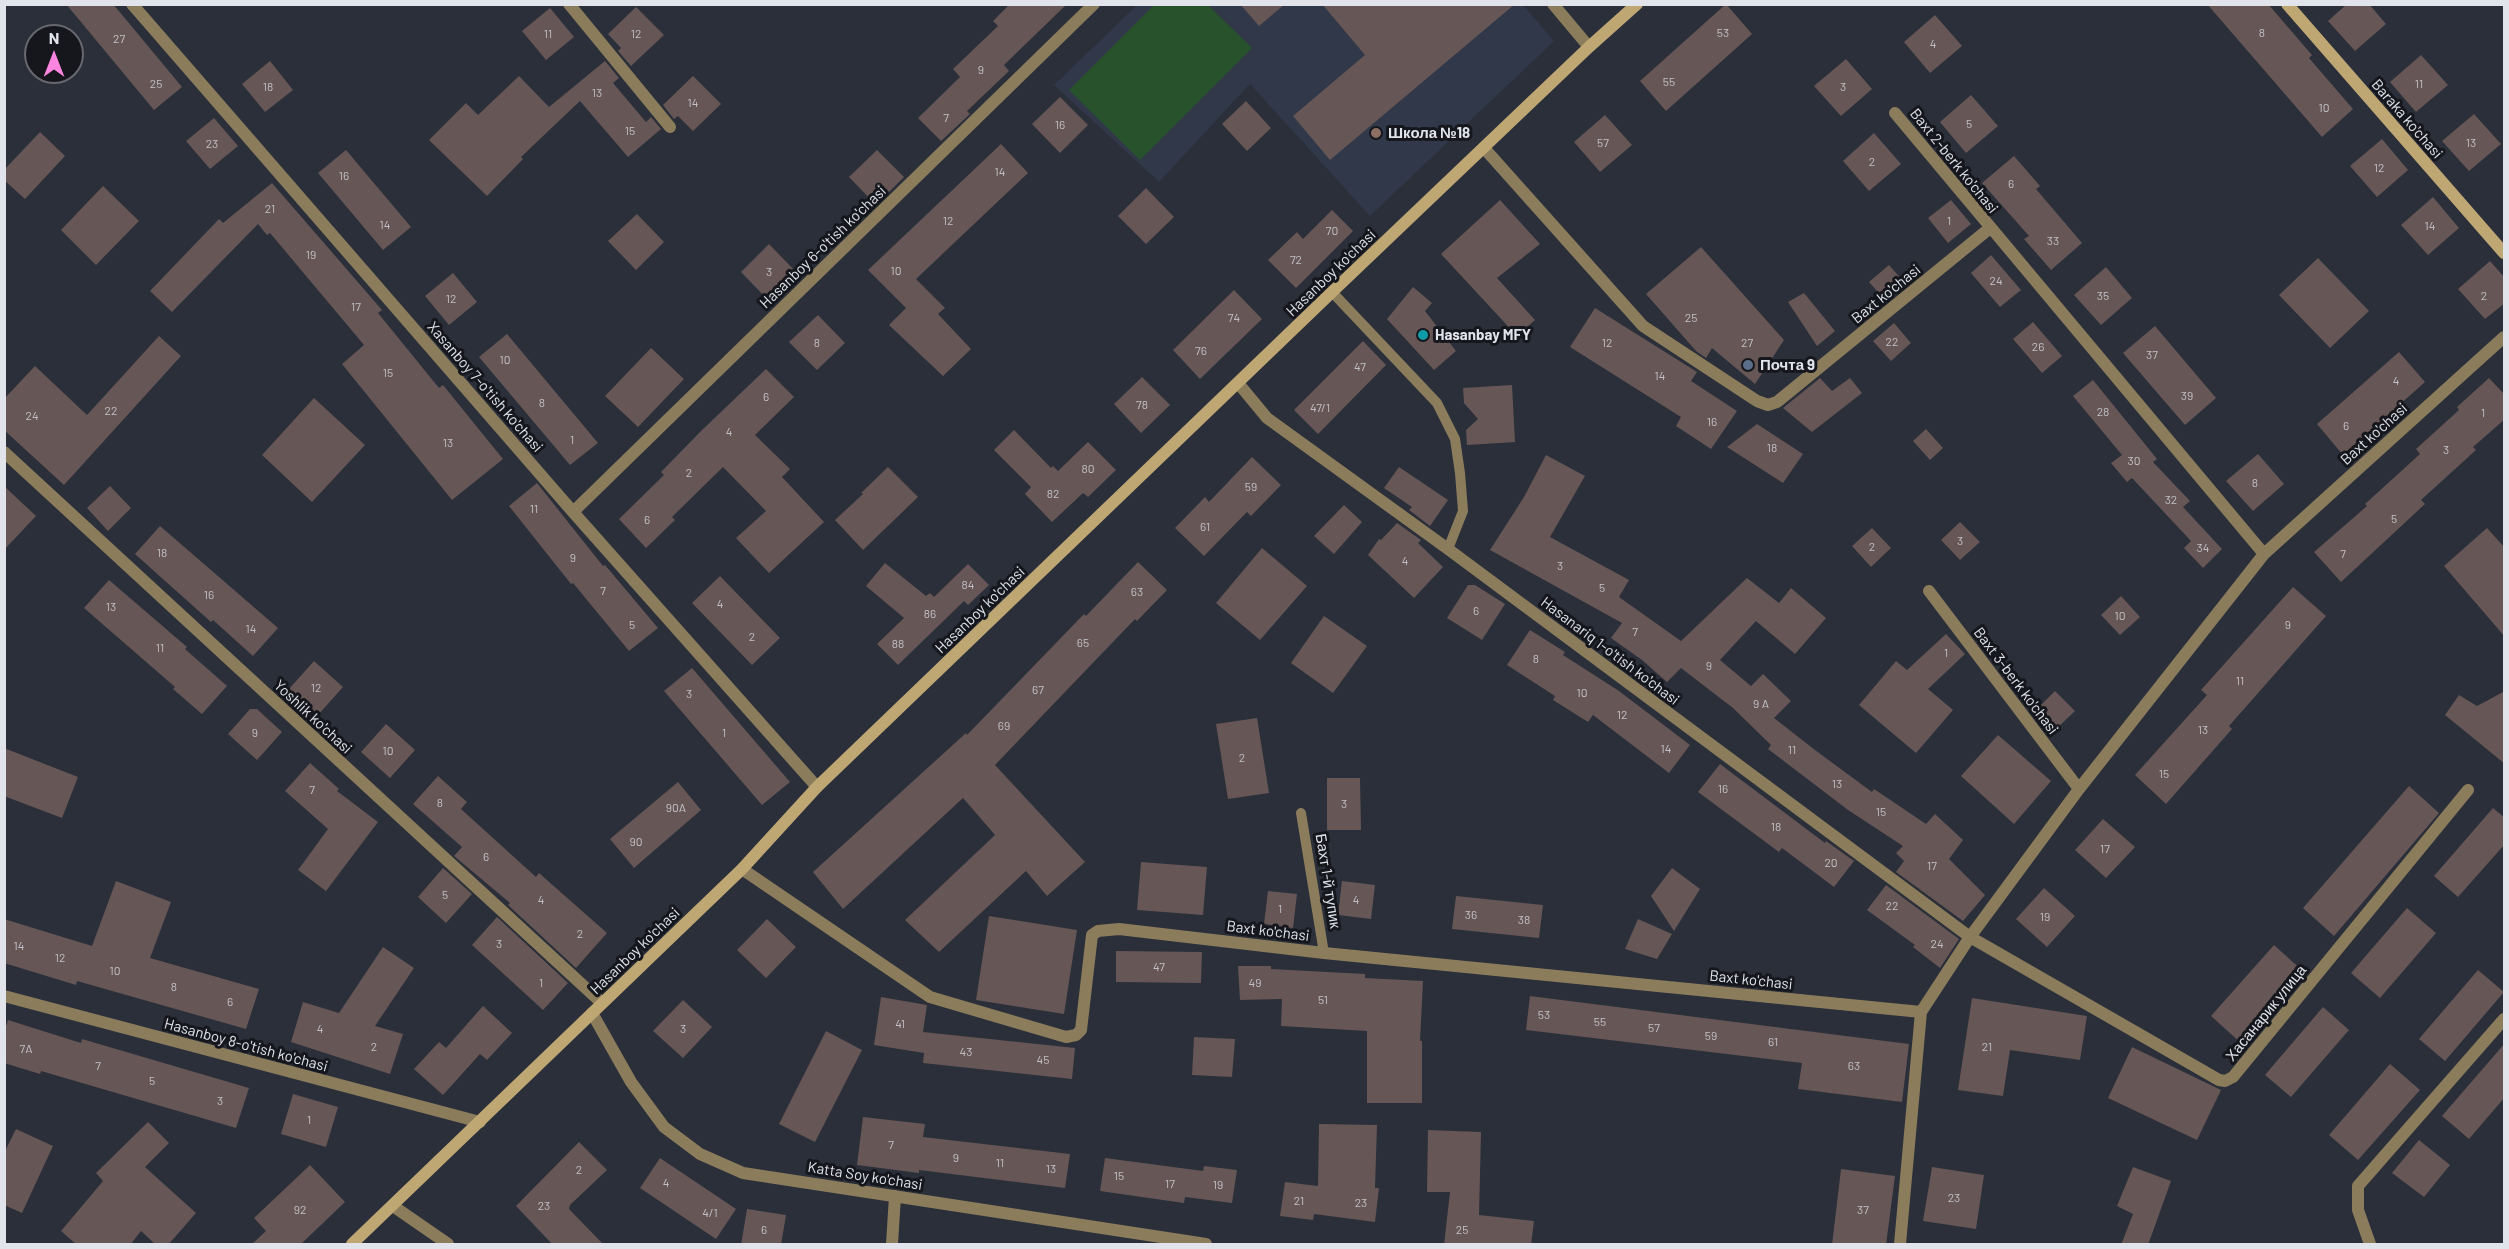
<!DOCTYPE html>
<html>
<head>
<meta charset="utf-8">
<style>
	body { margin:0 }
	#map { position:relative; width:2509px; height:1249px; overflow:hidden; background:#2a2f3a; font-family:Barlow,sans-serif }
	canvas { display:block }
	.frame { position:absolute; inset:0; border:6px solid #e1e4eb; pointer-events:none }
	.north { position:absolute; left:24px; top:24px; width:60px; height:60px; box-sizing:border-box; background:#15171c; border:2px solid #67696f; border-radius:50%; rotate:0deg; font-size:16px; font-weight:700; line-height:24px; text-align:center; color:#e1e4eb }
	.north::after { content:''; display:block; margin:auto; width:21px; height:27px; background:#fe85df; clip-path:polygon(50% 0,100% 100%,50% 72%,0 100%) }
</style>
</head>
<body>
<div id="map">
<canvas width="2509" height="1249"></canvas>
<div class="frame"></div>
<div class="north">N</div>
</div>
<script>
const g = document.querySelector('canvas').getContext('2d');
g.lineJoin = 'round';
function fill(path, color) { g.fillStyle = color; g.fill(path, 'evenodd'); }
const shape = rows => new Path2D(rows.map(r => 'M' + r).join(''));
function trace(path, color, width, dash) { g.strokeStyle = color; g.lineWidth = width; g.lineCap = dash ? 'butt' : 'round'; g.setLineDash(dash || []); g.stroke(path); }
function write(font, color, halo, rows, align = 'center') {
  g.font = font + ' Barlow,sans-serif'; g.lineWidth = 6; g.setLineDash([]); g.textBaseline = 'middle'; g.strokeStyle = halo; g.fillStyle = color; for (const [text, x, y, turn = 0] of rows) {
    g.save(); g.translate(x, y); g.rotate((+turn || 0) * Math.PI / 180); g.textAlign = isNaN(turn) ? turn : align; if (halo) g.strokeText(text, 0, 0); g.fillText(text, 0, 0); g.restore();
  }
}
const built = shape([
	[1137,5,1523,5,1554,41,1370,216,1250,84,1159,182,1054,85]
]);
const green = shape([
	[1155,4,1208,5,1252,48,1140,160,1069,90]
]);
const building = shape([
	[66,4,113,4,182,87,154,110],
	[1010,4,1067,4,1004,65,1009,71,967,111,970,114,941,141,918,118,960,77,953,69,998,26,993,21],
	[1240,4,1285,4,1259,26],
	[1322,4,1515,4,1330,160,1293,116,1365,55],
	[1726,4,1752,34,1666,111,1640,81],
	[2207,4,2268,4,2312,55,2309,58,2353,109,2322,137],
	[2347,4,2369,4,2386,24,2355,51,2328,21],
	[636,7,664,35,631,66,618,51,621,48,608,34],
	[550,8,574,37,546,60,522,31],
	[1935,15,1962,46,1930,73,1904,42],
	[2421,55,2448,85,2416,112,2390,82],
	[1846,59,1872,89,1841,116,1814,86],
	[270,61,293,90,265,112,242,84],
	[605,61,619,78,613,83,646,122,651,117,661,129,628,157,580,101,521,157,523,159,487,196,429,140,466,103,478,115,519,76,549,107],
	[693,76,721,104,693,131,678,116,674,119,663,105],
	[1971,95,1998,126,1966,153,1940,122],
	[1060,97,1088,125,1060,153,1032,124],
	[1246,101,1271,128,1247,151,1222,124],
	[2474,114,2501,144,2469,171,2442,141],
	[1605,115,1632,145,1600,172,1574,142],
	[214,118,238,146,210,169,186,141],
	[40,132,65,156,25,199,4,180,4,170],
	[1874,133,1901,164,1869,191,1843,161],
	[2382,139,2408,170,2377,197,2350,166],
	[1001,144,1028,173,916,279,945,308,938,314,971,349,943,376,889,325,906,308,868,270],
	[346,150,411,227,383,250,318,173],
	[877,150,904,177,876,205,849,177],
	[2014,156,2040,186,2036,189,2082,243,2051,270,2024,239,2029,236,1982,183],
	[272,183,382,310,378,313,439,388,443,385,503,459,452,500,342,364,364,345,270,233,267,235,258,224,172,312,150,291,219,219,223,223],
	[103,186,139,221,96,265,61,230],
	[1146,188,1174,217,1146,244,1118,216],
	[2433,197,2459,228,2428,255,2401,225],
	[1500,200,1540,244,1497,278,1535,320,1517,336,1441,254],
	[1951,200,1971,224,1948,243,1928,218],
	[1332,210,1353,231,1296,288,1268,260,1297,232,1303,239],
	[637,214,664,242,636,270,608,241],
	[769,244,797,273,768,300,741,272],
	[1701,247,1784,340,1755,384,1712,348,1706,358,1696,351,1646,294],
	[1991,255,2021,290,2000,307,1971,273],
	[2318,258,2369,311,2330,348,2279,295],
	[2490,261,2505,278,2505,303,2485,319,2458,289],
	[1889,265,1904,282,1884,299,1869,282],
	[2106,267,2132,298,2101,325,2074,295],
	[453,273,477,302,449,325,425,296],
	[1413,287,1432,303,1425,311,1456,351,1434,370,1387,319],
	[1234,290,1262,319,1200,379,1173,350],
	[1804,293,1835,331,1817,346,1788,302],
	[1595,308,1697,372,1691,381,1737,411,1711,449,1676,426,1681,417,1570,347],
	[818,315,845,343,817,370,789,342],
	[2033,322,2062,356,2042,373,2013,339],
	[1894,323,1911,343,1891,361,1873,341],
	[2155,326,2216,398,2185,425,2123,353],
	[507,334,598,443,570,465,479,357],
	[159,336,181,356,64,485,4,430,4,399,35,366,87,415],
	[1363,341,1386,365,1318,434,1294,410],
	[651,348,684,379,638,427,605,396],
	[2399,352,2425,382,2343,455,2317,424],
	[766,369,794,397,755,435,790,469,782,477,824,522,769,573,736,538,766,511,723,467,672,517,675,520,646,548,619,519,664,475,661,472,701,431],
	[1142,377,1170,405,1141,433,1114,404],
	[1820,378,1832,391,1850,378,1862,393,1812,432,1783,408],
	[2489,378,2505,395,2505,419,2473,447,2476,450,2421,500,2425,504,2341,582,2314,552,2367,506,2365,504,2420,454,2416,449,2459,410,2457,407],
	[2093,380,2157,459,2153,462,2190,501,2183,507,2222,549,2203,568,2184,548,2191,541,2132,478,2127,482,2111,463,2122,455,2073,396],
	[1512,385,1515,442,1467,445,1466,430,1478,419,1464,403,1463,388],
	[314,398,365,445,312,502,262,455],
	[1757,424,1803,454,1783,483,1727,447],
	[1926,429,1943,448,1930,460,1913,441],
	[1014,430,1051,468,1053,466,1058,471,1088,442,1116,470,1088,497,1083,493,1052,522,1025,494,1031,487,994,450],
	[2258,454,2284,484,2253,511,2226,481],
	[1546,455,1585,476,1550,537,1629,580,1619,597,1681,641,1747,578,1779,603,1791,588,1826,618,1795,654,1756,621,1720,660,1751,686,1763,674,1791,701,1774,718,1815,750,1872,792,1874,789,1926,824,1935,814,1963,840,1949,859,1985,895,1963,921,1896,872,1904,861,1896,853,1903,846,1848,810,1768,749,1771,745,1733,708,1681,668,1667,682,1642,660,1611,638,1622,623,1490,550,1524,497],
	[1252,457,1281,485,1251,516,1247,512,1204,556,1175,528,1205,497,1209,502],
	[888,467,918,497,863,550,835,520,863,494,861,493],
	[1399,467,1448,500,1430,526,1409,510,1412,507,1384,488],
	[537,483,603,566,605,565,658,628,629,651,573,583,571,584,509,506],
	[4,486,36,516,4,550],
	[110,486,131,508,108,531,87,508],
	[1344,505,1362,522,1334,554,1314,536],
	[1960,522,1980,542,1960,560,1941,540],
	[1397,523,1421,540,1418,543,1443,567,1414,598,1368,555,1379,539,1381,540],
	[160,526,278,628,253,656,213,620,211,622,135,554],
	[1872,528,1891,548,1871,567,1852,546],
	[2487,528,2505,548,2505,637,2444,566],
	[1262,548,1307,586,1260,640,1216,603],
	[1138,562,1167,590,1137,621,1135,619,995,765,1085,862,1047,896,1026,871,939,952,905,920,995,835,963,798,843,909,813,872,966,733,967,735,1084,614,1086,616],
	[885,563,926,596,930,593,934,597,968,564,989,585,968,605,964,601,898,665,877,644,904,618,866,586],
	[720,576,780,638,752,665,692,603],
	[109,580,187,647,185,649,227,686,202,714,173,689,175,687,84,608],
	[1468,585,1475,585,1505,604,1482,640,1447,618],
	[2293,587,2326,616,2229,726,2232,729,2166,804,2135,775,2207,695,2201,690],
	[2121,596,2140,617,2120,635,2101,615],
	[1324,616,1367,646,1333,693,1291,663],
	[1530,630,1565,652,1563,655,1619,691,1690,745,1669,773,1593,715,1588,722,1553,700,1555,696,1507,665],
	[1946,634,1965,654,1928,689,1953,710,1916,753,1859,705,1896,661,1907,670],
	[314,661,343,687,318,715,289,689],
	[692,668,790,782,762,805,664,691],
	[2055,691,2075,711,2055,730,2036,710],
	[2505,691,2505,764,2445,715,2459,695,2477,706],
	[250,709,257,709,282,732,257,760,228,734],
	[1257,718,1269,793,1228,799,1216,724],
	[386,724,415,750,390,778,361,752],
	[1998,735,2051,781,2014,824,1961,776],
	[4,748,78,777,62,818,4,796],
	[310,763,339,789,337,791,378,822,326,891,298,870,328,829,285,791],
	[1720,764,1825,843,1826,841,1854,861,1834,887,1782,848,1779,852,1698,792],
	[438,776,467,802,461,809,536,877,539,873,607,933,576,968,508,905,510,903,454,856,462,847,413,804],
	[1327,778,1360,778,1361,830,1327,830],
	[678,782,701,810,634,868,610,839],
	[2409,786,2439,813,2334,936,2303,908],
	[2493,808,2505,818,2505,844,2458,897,2434,876],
	[2103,819,2135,847,2106,878,2075,850],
	[1141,862,1207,867,1203,915,1137,910],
	[443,868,472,894,446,923,418,897],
	[1672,868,1700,889,1674,931,1651,896],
	[116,881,171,902,150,958,259,989,246,1029,77,981,76,985,4,963,4,919,92,946],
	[1342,881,1375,885,1371,919,1338,915],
	[1886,885,1959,939,1940,968,1913,947,1915,945,1867,910],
	[2044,888,2075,916,2047,947,2016,919],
	[1268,891,1297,894,1293,928,1264,924],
	[1456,896,1543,905,1539,938,1452,929],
	[2407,908,2436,933,2380,998,2351,973],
	[989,916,1077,930,1064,1014,976,1000],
	[497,917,568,983,543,1010,472,945],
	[767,919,796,947,766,978,737,950],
	[1638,919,1672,934,1657,959,1625,949],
	[2274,945,2305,973,2242,1044,2211,1016],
	[383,947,414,968,375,1026,403,1034,390,1074,291,1042,303,1002,339,1013],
	[1116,951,1202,952,1201,983,1116,982],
	[1238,966,1271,966,1271,969,1365,974,1365,978,1423,981,1420,1041,1422,1041,1422,1103,1367,1103,1367,1031,1281,1026,1282,999,1240,1000],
	[2478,970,2504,992,2445,1061,2419,1039],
	[1530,996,1909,1044,1902,1102,1798,1089,1802,1063,1526,1030],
	[881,997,927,1005,923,1032,1075,1048,1072,1079,923,1063,924,1053,874,1045],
	[1972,998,2087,1016,2080,1060,2010,1050,2003,1096,1958,1090],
	[683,1000,712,1027,683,1058,653,1031],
	[483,1006,512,1033,487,1060,480,1054,443,1095,414,1069,439,1042,446,1048],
	[2323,1007,2349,1030,2291,1097,2265,1075],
	[8,1020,81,1043,82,1039,249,1088,236,1128,41,1071,40,1074,4,1063,4,1032],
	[826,1031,862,1050,815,1142,779,1124],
	[1194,1037,1235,1039,1232,1077,1192,1075],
	[2505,1043,2505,1097,2469,1139,2442,1116],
	[2132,1047,2221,1090,2197,1140,2108,1098],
	[2390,1064,2420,1090,2358,1160,2329,1135],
	[293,1094,338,1107,326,1147,281,1134],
	[863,1117,925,1124,923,1137,1070,1154,1065,1188,919,1170,919,1173,857,1165],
	[148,1122,169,1143,145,1167,196,1213,168,1245,156,1245,141,1231,130,1245,77,1245,61,1231,103,1181,96,1173],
	[1319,1124,1377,1125,1375,1188,1379,1188,1375,1222,1314,1214,1313,1220,1280,1216,1285,1182,1318,1186],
	[16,1129,53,1146,22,1213,4,1205,4,1153],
	[1428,1130,1481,1132,1479,1215,1534,1221,1531,1245,1444,1245,1450,1192,1427,1192],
	[2419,1140,2450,1165,2424,1197,2392,1173],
	[579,1142,607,1170,570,1205,569,1209,604,1245,553,1245,516,1206],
	[660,1158,736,1209,716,1239,640,1188],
	[1105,1158,1203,1171,1204,1166,1237,1170,1232,1203,1185,1197,1184,1203,1100,1191],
	[310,1165,345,1202,300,1245,251,1245,266,1231,254,1218],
	[1932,1167,1984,1175,1976,1229,1923,1221],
	[2133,1167,2171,1181,2148,1245,2121,1245,2133,1214,2117,1206],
	[1841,1169,1895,1176,1886,1245,1832,1245],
	[747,1209,786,1215,781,1245,741,1245]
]);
const lane = shape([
	[1332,292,1437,403,1455,439,1460,473,1463,511,1448,549],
	[1301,813,1324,953]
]);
const street = shape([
	[132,4,573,512,817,787],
	[569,4,670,127],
	[1553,4,1589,47],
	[1895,113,2264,554],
	[1484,148,1643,326,1757,401,1768,405,1777,402,1990,228],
	[1238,383,1267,418,1448,549,1970,937,2219,1080,2225,1081,2233,1077,2468,790],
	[4,452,602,1003],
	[573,512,1094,4],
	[1929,591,2079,789],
	[742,869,930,997,1066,1037,1076,1035,1081,1030,1092,935,1098,931,1119,929,1324,953,1921,1012],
	[4,996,480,1122],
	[592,1013,631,1082,664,1127,700,1154,743,1173,1206,1244],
	[393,1206,448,1244],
	[892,1244,895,1196],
	[1900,1244,1921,1012,1970,937,2079,789,2264,554,2504,337],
	[2370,1244,2358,1210,2358,1186,2504,1019]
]);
const secondary = shape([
	[2287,4,2504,253],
	[352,1244,742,869,817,787,1332,292,1589,47,1637,4]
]);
const markers = [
	[1376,133,6,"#8d6e63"],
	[1423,335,6,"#0f9aa8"],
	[1748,365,6,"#5c6f8a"]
];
const numberNames = [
	["53",1723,33],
	["8",2262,33],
	["11",548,34],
	["12",636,34],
	["27",119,39],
	["4",1933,44],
	["9",981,70],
	["55",1669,82],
	["25",156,84],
	["11",2419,84],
	["18",268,87],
	["3",1843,87],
	["13",597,93],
	["14",693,103],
	["10",2324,108],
	["7",946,118],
	["5",1969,124],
	["16",1060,125],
	["15",630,131],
	["57",1603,143],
	["13",2471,143],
	["23",212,144],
	["2",1872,162],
	["12",2379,168],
	["14",1000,172],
	["16",344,176],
	["6",2011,184],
	["21",270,209],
	["12",948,221],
	["1",1949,221],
	["14",385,225],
	["14",2430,226],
	["70",1332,231],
	["33",2053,241],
	["19",311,255],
	["72",1296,260],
	["10",896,271],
	["3",769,272],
	["24",1996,281],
	["35",2103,296],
	["2",2484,296],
	["12",451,299],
	["17",356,307],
	["74",1234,318],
	["25",1691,318],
	["22",1892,342],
	["8",817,343],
	["12",1607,343],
	["27",1747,343],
	["26",2038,347],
	["76",1201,351],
	["37",2152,355],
	["10",505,360],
	["47",1360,367],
	["15",388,373],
	["14",1660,376],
	["4",2396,381],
	["39",2187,396],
	["6",766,397],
	["8",542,403],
	["78",1142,405],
	["47/1",1320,408],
	["22",111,411],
	["28",2103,412],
	["1",2483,413],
	["24",32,416],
	["16",1712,422],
	["6",2346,426],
	["4",729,432],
	["1",572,440],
	["13",448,443],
	["18",1772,448],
	["3",2446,450],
	["30",2134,461],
	["80",1088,469],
	["2",689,473],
	["8",2255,483],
	["59",1251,487],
	["82",1053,494],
	["32",2171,500],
	["11",534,509],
	["5",2394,519],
	["6",647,520],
	["61",1205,527],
	["3",1960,541],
	["2",1872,547],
	["34",2203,548],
	["18",162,553],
	["7",2343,554],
	["9",573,558],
	["4",1405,561],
	["3",1560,566],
	["84",968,585],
	["5",1602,588],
	["7",603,591],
	["63",1137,592],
	["16",209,595],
	["4",720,604],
	["13",111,607],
	["6",1476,611],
	["86",930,614],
	["10",2120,616],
	["5",632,625],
	["9",2288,625],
	["14",251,629],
	["7",1635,632],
	["2",752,637],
	["65",1083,643],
	["88",898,644],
	["11",160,648],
	["1",1946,653],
	["8",1536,659],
	["9",1709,666],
	["11",2240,681],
	["12",316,688],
	["67",1038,690],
	["10",1582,693],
	["3",689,694],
	["9 A",1761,704],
	["12",1622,715],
	["69",1004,726],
	["13",2203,730],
	["9",255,733],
	["1",724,733],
	["14",1666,749],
	["11",1792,750],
	["10",388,751],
	["2",1242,758],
	["15",2164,774],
	["13",1837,784],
	["16",1723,789],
	["7",312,790],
	["8",440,803],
	["3",1344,804],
	["90A",676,808],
	["15",1881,812],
	["18",1776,827],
	["90",636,842],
	["17",2105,849],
	["6",486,857],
	["20",1831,863],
	["17",1932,866],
	["5",445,895],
	["4",541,900],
	["4",1356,900],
	["22",1892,906],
	["1",1280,909],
	["36",1471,915],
	["19",2045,917],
	["38",1524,920],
	["2",580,934],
	["3",499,944],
	["24",1937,944],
	["14",19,946],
	["12",60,958],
	["47",1159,967],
	["10",115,971],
	["1",541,983],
	["49",1255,983],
	["8",174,987],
	["51",1323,1000],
	["6",230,1002],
	["53",1544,1015],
	["55",1600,1022],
	["41",900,1024],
	["57",1654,1028],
	["4",320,1029],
	["3",683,1029],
	["59",1711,1036],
	["61",1773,1042],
	["2",374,1047],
	["21",1987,1047],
	["7A",26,1049],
	["43",966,1052],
	["45",1043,1060],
	["7",98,1066],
	["63",1854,1066],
	["5",152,1081],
	["3",220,1101],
	["1",309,1120],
	["7",891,1145],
	["9",956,1158],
	["11",1000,1163],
	["13",1051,1169],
	["2",579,1170],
	["15",1119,1176],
	["4",666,1183],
	["17",1170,1184],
	["19",1218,1185],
	["23",1954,1198],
	["21",1299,1201],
	["23",1361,1203],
	["23",544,1206],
	["92",300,1210],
	["37",1863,1210],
	["4/1",710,1213],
	["6",764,1230],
	["25",1462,1230]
];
const streetNames = [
	["Baraka ko'chasi",2407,119,49],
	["Baxt 2-berk ko'chasi",1954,161,51],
	["Hasanboy 6-o'tish ko'chasi",823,247,-44],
	["Hasanboy ko'chasi",1331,273,-44],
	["Baxt ko'chasi",1886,294,-39],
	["Xasanboy 7-o'tish ko'chasi",485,387,49],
	["Baxt ko'chasi",2374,434,-42],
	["Hasanboy ko'chasi",980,610,-44],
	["Hasanariq 1-o'tish ko'chasi",1610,651,37],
	["Baxt 3-berk ko'chasi",2016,681,53],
	["Yoshlik ko'chasi",313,717,43],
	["Бахт 1-й тупик",1328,881,81],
	["Baxt ko'chasi",1268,931,7],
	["Hasanboy ko'chasi",635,951,-44],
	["Baxt ko'chasi",1751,980,6],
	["Хасанарик улица",2266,1013,-51],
	["Hasanboy 8-o'tish ko'chasi",246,1045,15],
	["Katta Soy ko'chasi",865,1176,9]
];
const poiNames = [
	["Школа №18",1388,133],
	["Hasanbay MFY",1435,335],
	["Почта 9",1760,365]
];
fill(built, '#303849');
fill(green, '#27522c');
fill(building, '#665655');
trace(lane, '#8b7c5c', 10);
trace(street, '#8b7c5c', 12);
trace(secondary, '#bfa774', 12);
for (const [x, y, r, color] of markers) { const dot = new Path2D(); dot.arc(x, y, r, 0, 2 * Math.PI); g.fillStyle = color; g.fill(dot); trace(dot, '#15171c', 2); }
write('12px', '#c2c0c6', null, numberNames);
write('15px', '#e1e4eb', '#15171c', streetNames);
write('bold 15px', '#e1e4eb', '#15171c', poiNames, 'left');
</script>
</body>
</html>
